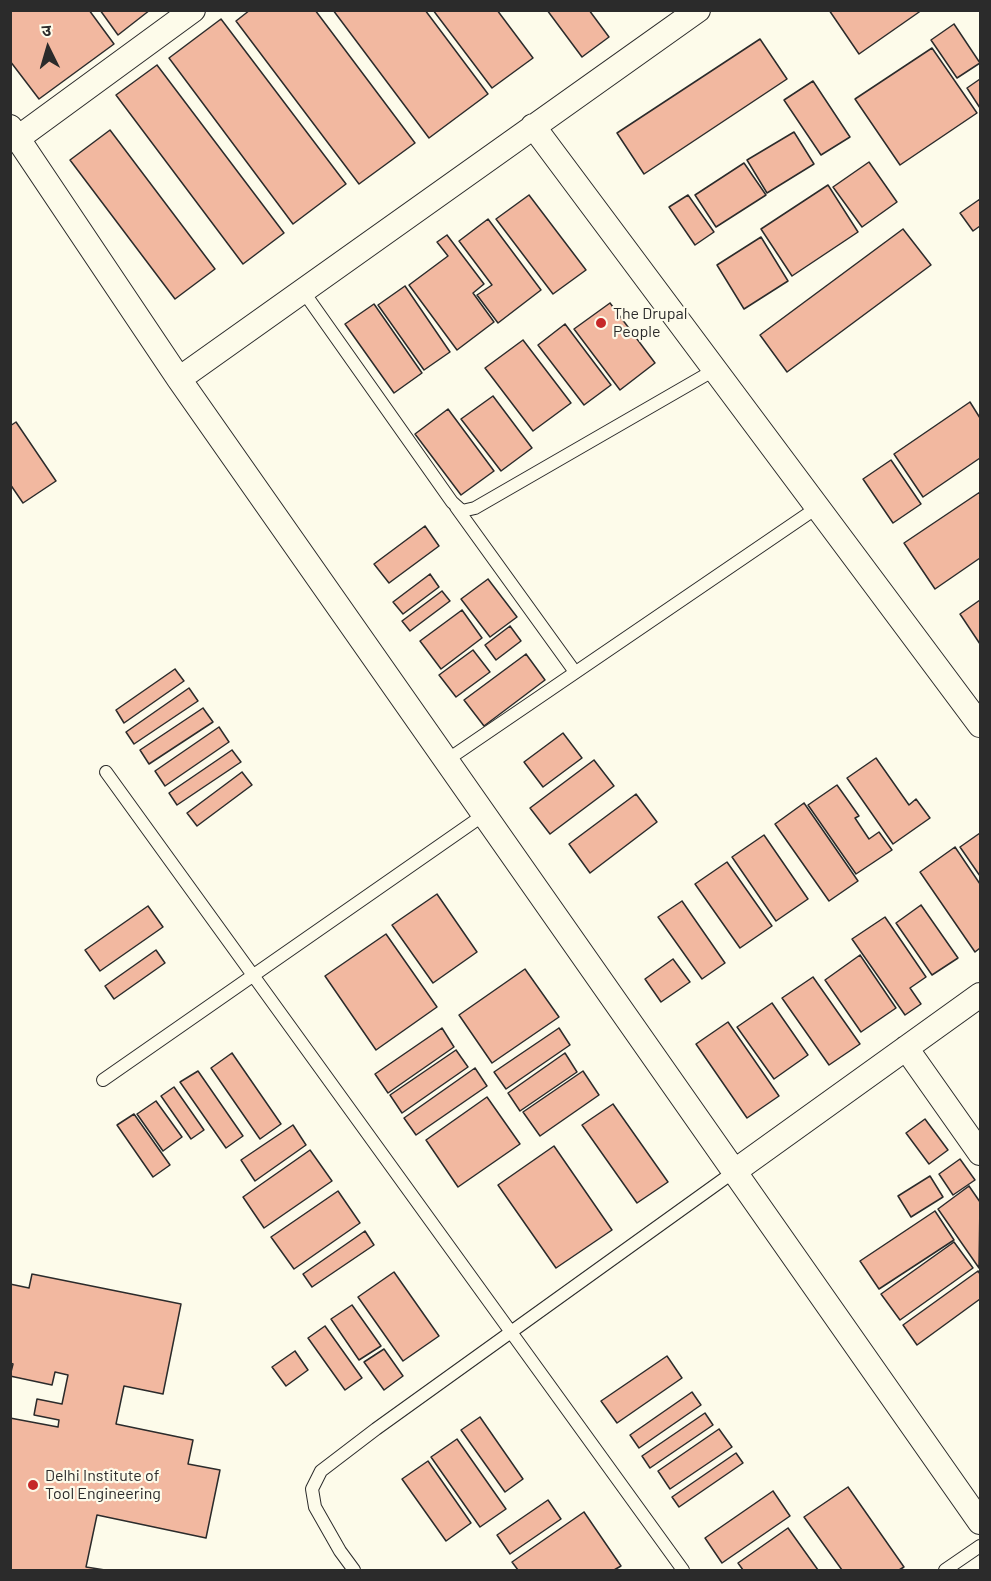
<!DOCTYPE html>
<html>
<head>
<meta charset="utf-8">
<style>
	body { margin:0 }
	#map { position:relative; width:991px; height:1581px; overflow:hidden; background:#fdfbea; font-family:Barlow,"Noto Sans Devanagari",sans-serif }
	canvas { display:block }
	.frame { position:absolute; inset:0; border:12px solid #2b2b2b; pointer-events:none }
	.north { position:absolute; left:18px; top:18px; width:60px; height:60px; -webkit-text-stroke:4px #fdfbea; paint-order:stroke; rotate:355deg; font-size:16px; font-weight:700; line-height:24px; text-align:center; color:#2b2b2b }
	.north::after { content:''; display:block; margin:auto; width:21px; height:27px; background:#2b2b2b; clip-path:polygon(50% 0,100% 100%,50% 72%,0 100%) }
</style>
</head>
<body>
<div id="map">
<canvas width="991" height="1581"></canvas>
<div class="frame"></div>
<div class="north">उ</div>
</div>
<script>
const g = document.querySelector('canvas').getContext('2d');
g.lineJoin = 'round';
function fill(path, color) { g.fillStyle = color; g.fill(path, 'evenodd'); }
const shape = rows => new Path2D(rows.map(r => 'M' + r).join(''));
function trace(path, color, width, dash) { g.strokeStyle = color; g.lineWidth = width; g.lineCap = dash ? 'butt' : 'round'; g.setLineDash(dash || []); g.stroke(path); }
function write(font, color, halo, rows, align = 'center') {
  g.font = font + ' Barlow,sans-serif'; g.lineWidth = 4.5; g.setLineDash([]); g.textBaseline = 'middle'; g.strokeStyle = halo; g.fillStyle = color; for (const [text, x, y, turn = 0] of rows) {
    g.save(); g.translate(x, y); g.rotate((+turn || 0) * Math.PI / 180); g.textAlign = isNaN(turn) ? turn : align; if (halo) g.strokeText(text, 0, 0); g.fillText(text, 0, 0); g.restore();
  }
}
const building = shape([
	[10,10,89,10,114,44,39,99,10,61,10,10],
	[100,10,150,10,118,35,100,10],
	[250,10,315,10,415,143,359,184,236,21,250,10],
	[333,10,425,10,488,94,429,138,333,10],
	[433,10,497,10,533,58,492,88,433,10],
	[547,10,589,10,609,37,582,57,547,10],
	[829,10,922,10,859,54,829,10],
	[221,19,346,184,293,224,169,58,221,19],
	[954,24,980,63,957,78,931,40,954,24],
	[760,39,787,79,644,174,617,133,760,39],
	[932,48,977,113,900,165,855,99,932,48],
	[157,65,284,233,243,264,116,95,157,65],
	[980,79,980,108,967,88,980,79],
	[813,81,850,137,821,155,784,100,813,81],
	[110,130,215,269,175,299,70,160,110,130],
	[794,132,814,164,767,193,747,160,794,132],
	[869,162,897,202,862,227,833,187,869,162],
	[744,163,766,195,716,227,695,195,744,163],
	[828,185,858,232,792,276,761,229,828,185],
	[529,195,586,270,553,294,496,219,529,195],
	[688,195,714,232,695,245,669,207,688,195],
	[980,199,980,226,973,231,960,213,980,199],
	[488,219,541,290,498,323,477,295,492,285,459,241,488,219],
	[903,229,931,265,787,372,760,335,903,229],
	[447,235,484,284,473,293,494,322,457,350,409,285,448,256,437,242,447,235],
	[761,237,788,281,744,309,717,265,761,237],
	[405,286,450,352,424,370,378,305,405,286],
	[610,303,655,363,620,390,574,329,610,303],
	[374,304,422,373,394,393,345,324,374,304],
	[565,324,611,385,584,405,538,345,565,324],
	[523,340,571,403,533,431,485,368,523,340],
	[493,396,532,448,501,471,461,419,493,396],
	[970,402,980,418,980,458,923,497,894,454,970,402],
	[448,409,494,471,461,495,415,434,448,409],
	[16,422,56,481,23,503,10,484,10,426,16,422],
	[891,460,921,504,893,523,863,479,891,460],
	[980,492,980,558,935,589,904,543,980,492],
	[425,526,439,546,389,583,374,564,425,526],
	[430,574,439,587,403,614,393,602,430,574],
	[488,579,517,617,490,637,461,599,488,579],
	[442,591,450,601,410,631,402,621,442,591],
	[980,600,980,644,960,614,980,600],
	[462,610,482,638,441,669,420,641,462,610],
	[510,626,521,641,496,660,485,645,510,626],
	[473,650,490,672,456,697,439,675,473,650],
	[526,654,545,680,484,726,464,700,526,654],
	[175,669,184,681,124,723,116,710,175,669],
	[189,688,198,701,134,744,126,732,189,688],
	[203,708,213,722,149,764,140,750,203,708],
	[219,727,229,742,165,786,155,771,219,727],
	[563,733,582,758,543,787,524,762,563,733],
	[232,750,241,762,177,805,169,793,232,750],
	[876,758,909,805,916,799,930,818,893,844,847,778,876,758],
	[594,760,614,786,550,834,530,808,594,760],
	[242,772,252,785,197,826,187,813,242,772],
	[837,785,859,816,855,818,869,839,879,832,892,850,856,874,808,805,837,785],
	[636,794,657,822,590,873,569,844,636,794],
	[804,803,858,881,829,901,775,824,804,803],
	[980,833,980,876,960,847,980,833],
	[764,835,808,899,776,921,732,857,764,835],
	[955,847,980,884,980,948,975,952,920,872,955,847],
	[727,862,772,926,740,948,695,884,727,862],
	[437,894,477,952,433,983,392,925,437,894],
	[682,901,725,963,702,979,658,917,682,901],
	[921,905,958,958,932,975,896,923,921,905],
	[148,906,163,927,100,971,85,950,148,906],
	[885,917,926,977,910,988,921,1004,905,1015,852,939,885,917],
	[386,934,437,1007,376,1050,325,976,386,934],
	[156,950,165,963,114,999,105,986,156,950],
	[860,955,896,1008,861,1032,825,980,860,955],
	[673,959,690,982,661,1002,645,979,673,959],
	[525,969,559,1017,492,1063,459,1015,525,969],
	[813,977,860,1044,829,1065,782,998,813,977],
	[772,1003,808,1055,774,1079,737,1027,772,1003],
	[728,1022,779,1096,747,1118,696,1044,728,1022],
	[442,1028,454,1047,388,1093,375,1074,442,1028],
	[559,1028,570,1045,506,1089,494,1072,559,1028],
	[456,1050,468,1067,402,1113,390,1095,456,1050],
	[232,1053,281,1124,260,1139,211,1068,232,1053],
	[565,1053,577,1072,520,1111,508,1093,565,1053],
	[475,1068,487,1086,416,1135,404,1118,475,1068],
	[198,1071,243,1136,226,1148,180,1082,198,1071],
	[583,1071,599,1095,540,1136,523,1112,583,1071],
	[174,1087,204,1130,191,1139,161,1096,174,1087],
	[487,1097,520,1144,458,1187,426,1140,487,1097],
	[156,1101,182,1137,163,1151,137,1114,156,1101],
	[613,1104,668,1182,637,1203,582,1125,613,1104],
	[134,1114,170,1165,153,1177,117,1125,134,1114],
	[925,1119,948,1150,929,1164,906,1133,925,1119],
	[293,1125,306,1145,255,1181,241,1160,293,1125],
	[554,1146,612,1230,556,1268,498,1185,554,1146],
	[310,1150,332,1181,264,1228,243,1197,310,1150],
	[960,1159,975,1180,953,1195,939,1174,960,1159],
	[930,1176,943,1197,911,1217,898,1196,930,1176],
	[969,1186,980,1202,979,1268,938,1209,969,1186],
	[338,1191,360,1223,294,1269,271,1237,338,1191],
	[935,1211,954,1240,879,1289,860,1261,935,1211],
	[365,1231,374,1245,312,1287,303,1274,365,1231],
	[954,1242,973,1268,900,1320,881,1294,954,1242],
	[978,1271,980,1274,980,1299,917,1345,903,1325,978,1271],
	[394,1272,439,1336,403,1361,358,1297,394,1272],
	[32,1274,181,1304,163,1394,124,1386,116,1424,193,1440,188,1464,220,1470,206,1538,97,1515,86,1567,105,1570,10,1570,10,1418,58,1427,59,1420,34,1415,37,1399,62,1404,68,1375,55,1372,52,1385,10,1376,13,1364,10,1363,10,1284,29,1288,32,1274],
	[352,1305,381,1346,359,1360,331,1319,352,1305],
	[325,1326,362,1378,345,1390,308,1338,325,1326],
	[384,1349,403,1376,384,1390,364,1362,384,1349],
	[295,1351,308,1370,286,1386,272,1367,295,1351],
	[667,1356,682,1378,617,1423,601,1401,667,1356],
	[692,1392,701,1405,639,1448,630,1435,692,1392],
	[705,1413,713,1425,650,1468,642,1456,705,1413],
	[480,1417,523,1479,505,1492,461,1430,480,1417],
	[719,1429,732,1447,670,1489,658,1471,719,1429],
	[457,1439,506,1509,480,1527,431,1457,457,1439],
	[736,1453,743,1463,679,1507,672,1497,736,1453],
	[428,1461,471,1523,446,1541,402,1479,428,1461],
	[848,1487,904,1567,899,1570,842,1570,804,1517,848,1487],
	[773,1491,790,1516,722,1563,705,1538,773,1491],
	[548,1500,561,1519,510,1554,497,1535,548,1500],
	[584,1512,621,1566,614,1570,518,1570,512,1562,584,1512],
	[788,1528,818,1570,743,1570,738,1563,788,1528]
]);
const lane = shape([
	[303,291,452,502,462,511,475,508,716,369],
	[456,507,575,672],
	[447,760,818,507],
	[106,772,683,1570],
	[103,1080,485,814],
	[354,1570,340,1551,315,1507,312,1489,321,1471,376,1429,735,1171],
	[945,1570,980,1546]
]);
const street = shape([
	[533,126,980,725],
	[10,127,179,379,980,1522],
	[18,138,193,10],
	[179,379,698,10],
	[906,1048,980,1153],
	[735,1171,980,995]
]);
const markers = [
	[601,323,6,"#c62828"],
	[33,1485,6,"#c62828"]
];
const poiNames = [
	["The Drupal",613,314],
	["People",613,332],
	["Delhi Institute of",45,1476],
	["Tool Engineering",45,1494]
];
fill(building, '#f2b8a0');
trace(building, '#2b2b2b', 1.5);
trace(lane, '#2b2b2b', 14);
trace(street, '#2b2b2b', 26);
trace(lane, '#fdfbea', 12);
trace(street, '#fdfbea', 24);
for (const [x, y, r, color] of markers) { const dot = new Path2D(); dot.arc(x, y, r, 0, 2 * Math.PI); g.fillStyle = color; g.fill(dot); trace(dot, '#fdfbea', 2); }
write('16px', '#2b2b2b', '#fdfbea', poiNames, 'left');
</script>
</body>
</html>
